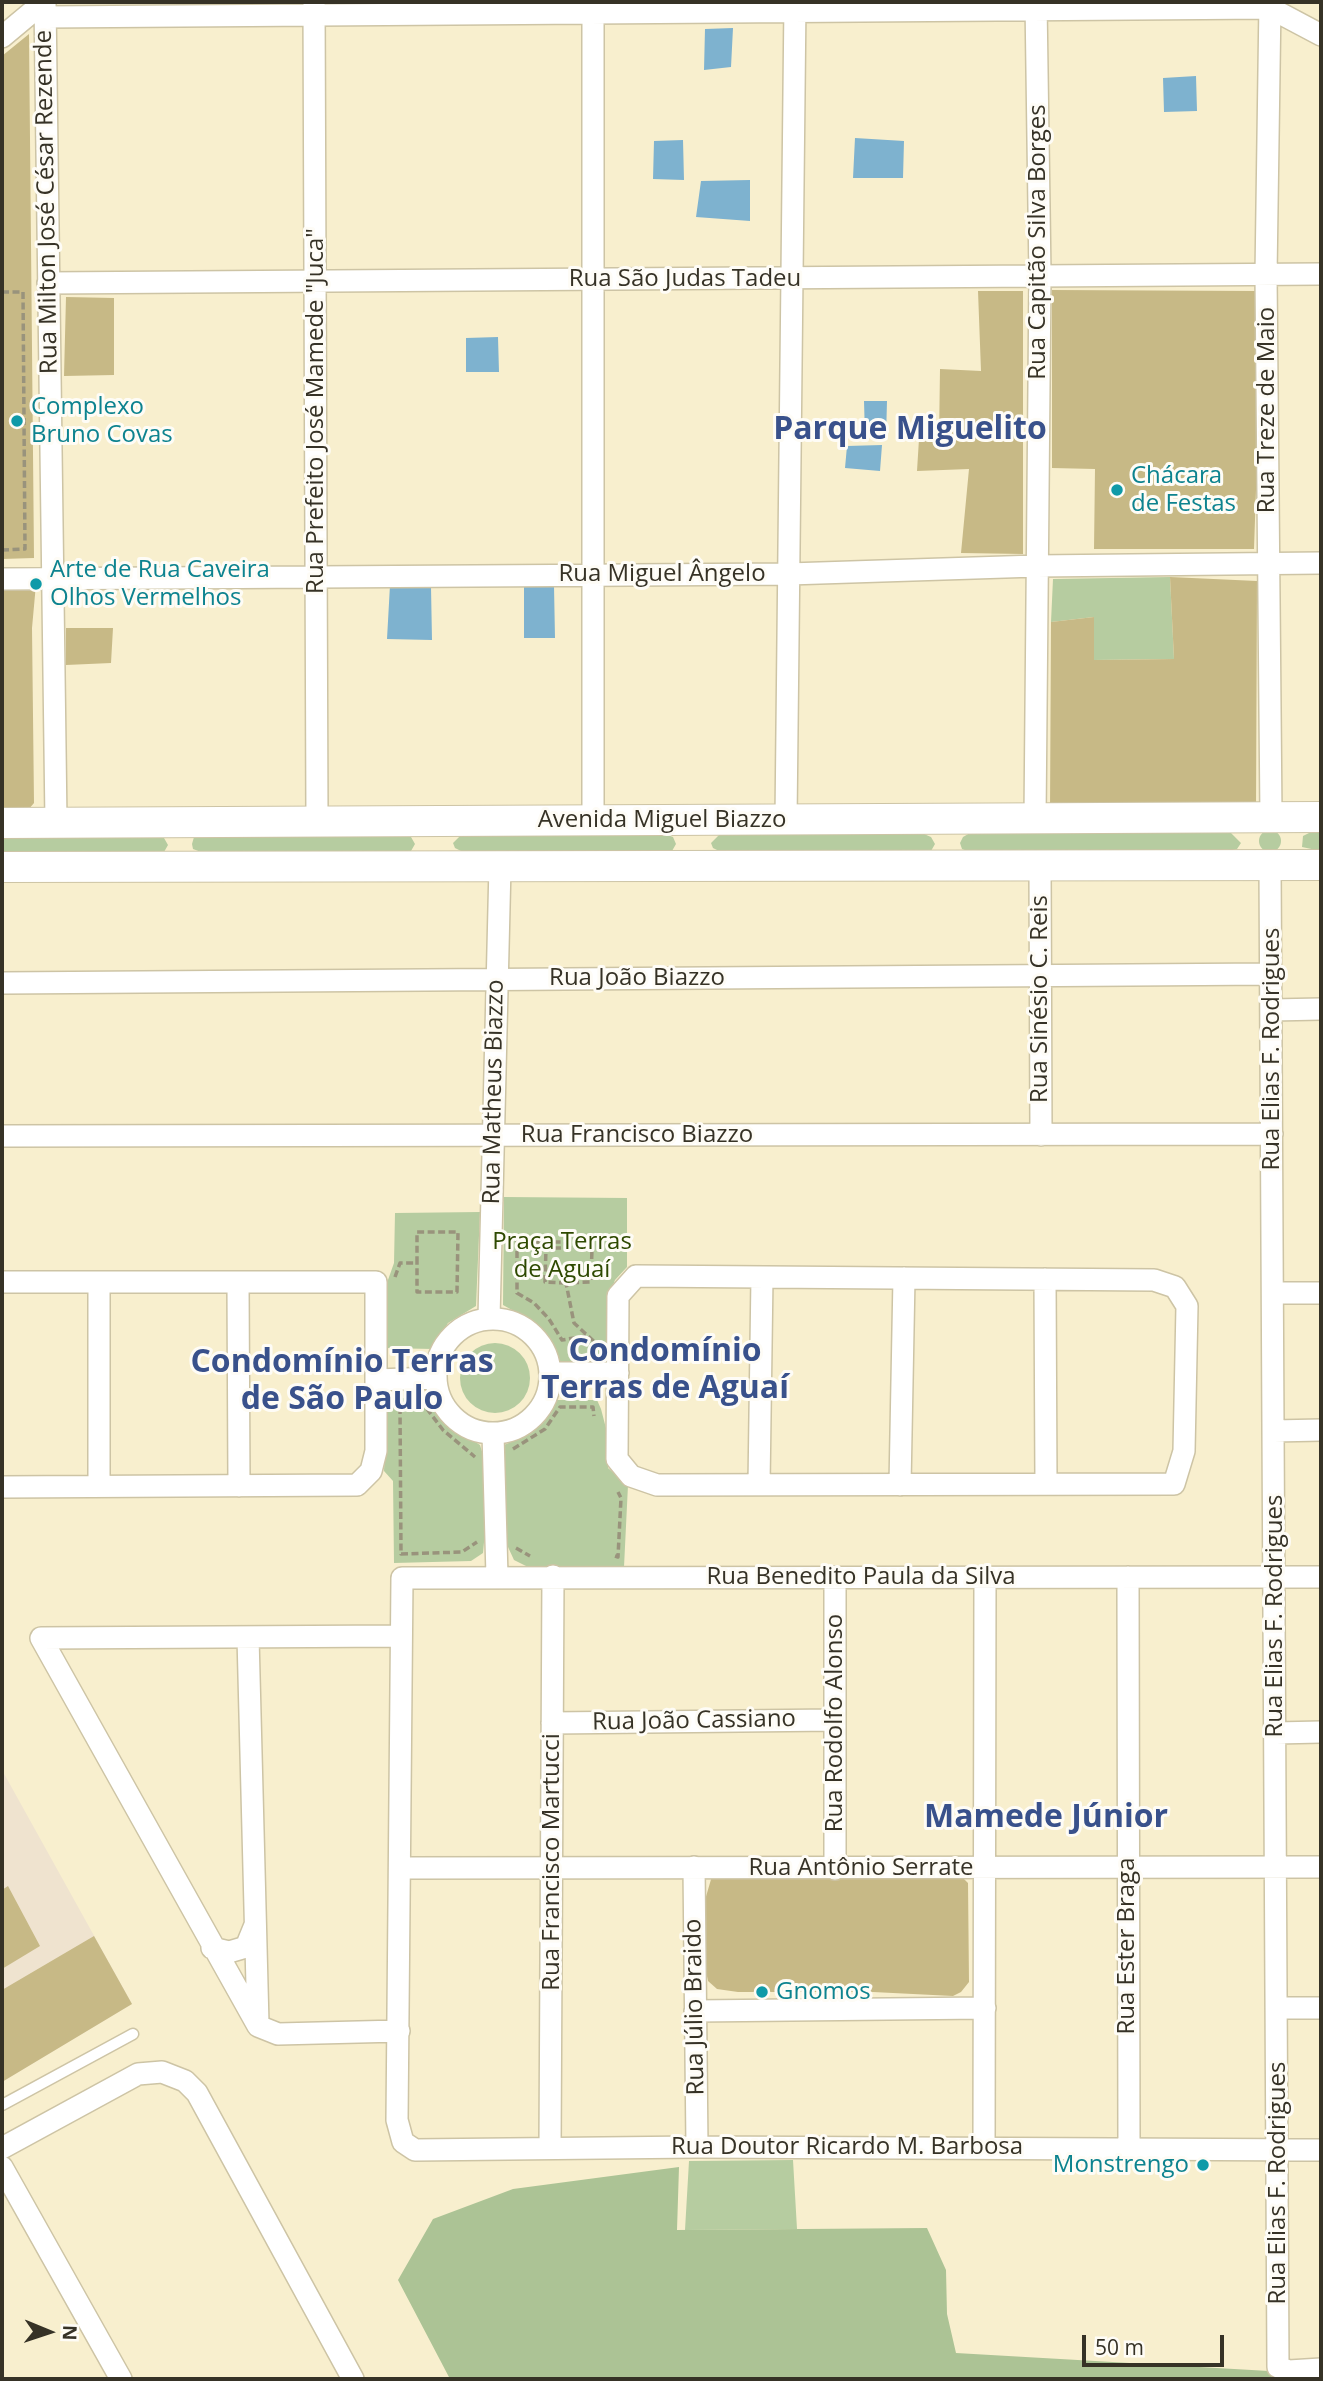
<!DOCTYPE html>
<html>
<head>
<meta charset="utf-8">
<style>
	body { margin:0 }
	#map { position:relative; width:1323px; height:2381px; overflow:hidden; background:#f8efce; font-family:"Open Sans",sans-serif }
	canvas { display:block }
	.frame { position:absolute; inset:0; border:4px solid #363226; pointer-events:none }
	.north { position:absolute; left:14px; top:2297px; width:70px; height:70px; -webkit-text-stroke:5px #fefcf6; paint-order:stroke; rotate:92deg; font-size:19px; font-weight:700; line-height:28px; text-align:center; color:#363226 }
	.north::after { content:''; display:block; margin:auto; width:24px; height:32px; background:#363226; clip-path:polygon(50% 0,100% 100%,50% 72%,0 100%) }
	.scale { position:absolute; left:1082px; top:2335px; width:142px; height:32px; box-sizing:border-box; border:4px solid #363226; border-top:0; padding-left:9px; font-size:21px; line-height:24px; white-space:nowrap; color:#363226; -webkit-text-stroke:5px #fefcf6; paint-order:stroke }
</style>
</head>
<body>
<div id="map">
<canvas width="1323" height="2381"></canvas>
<div class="frame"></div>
<div class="north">N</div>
<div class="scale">50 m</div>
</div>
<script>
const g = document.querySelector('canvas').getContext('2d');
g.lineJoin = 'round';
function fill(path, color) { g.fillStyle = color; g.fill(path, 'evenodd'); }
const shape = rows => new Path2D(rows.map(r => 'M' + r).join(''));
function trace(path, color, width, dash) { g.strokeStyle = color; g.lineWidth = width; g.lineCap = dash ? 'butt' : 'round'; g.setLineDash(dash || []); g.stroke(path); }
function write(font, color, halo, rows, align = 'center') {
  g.font = font + ' "Open Sans",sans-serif'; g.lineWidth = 6; g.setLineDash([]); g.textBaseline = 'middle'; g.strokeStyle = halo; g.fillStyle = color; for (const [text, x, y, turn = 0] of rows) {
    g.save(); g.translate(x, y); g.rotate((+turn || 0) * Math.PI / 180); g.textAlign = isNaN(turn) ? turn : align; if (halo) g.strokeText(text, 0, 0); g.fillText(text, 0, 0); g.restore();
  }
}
const industrial = shape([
	[2,1770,132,2004,2,2082]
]);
const green = shape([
	[1170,577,1174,659,1094,660,1094,617,1051,622,1053,579],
	'1259 841a11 11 0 1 1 22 0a11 11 0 1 1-22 0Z',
	[1311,832,1321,832,1321,851,1302,847,1303,836],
	[463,833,665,834,673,837,676,844,672,851,666,853,463,852,455,848,453,843],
	[721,833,924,834,931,837,935,844,931,851,924,853,721,852,713,848,711,843],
	[970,833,1231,833,1241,843,1237,849,1229,851,970,852,962,849,960,843,963,837],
	[2,834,156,835,164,838,168,845,164,852,157,854,2,853],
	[202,834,404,834,411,837,415,844,411,851,404,854,201,852,193,849,192,844,194,837],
	[504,1197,627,1198,627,1267,615,1280,611,1291,610,1345,596,1359,576,1359,575,1366,556,1365,555,1350,537,1324,503,1305],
	[480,1212,476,1306,448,1323,433,1349,385,1348,383,1294,394,1263,395,1213],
	'460 1378a35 35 0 1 1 70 0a35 35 0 1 1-70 0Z',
	[387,1397,429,1400,462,1433,480,1445,484,1458,485,1531,483,1553,471,1561,394,1563,393,1481,384,1471],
	[555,1400,597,1400,601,1409,608,1436,608,1468,628,1485,624,1567,528,1567,514,1560,508,1547,505,1538,504,1445,530,1434,543,1421],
	[793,2160,797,2229,685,2230,689,2161]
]);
const forest = shape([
	[679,2167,677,2230,927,2228,946,2270,947,2314,956,2353,1321,2374,1321,2379,450,2379,398,2280,433,2219,513,2189]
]);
const water = shape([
	[733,28,731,67,704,70,705,29],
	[1196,76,1197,111,1164,112,1163,78],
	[855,138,904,141,903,178,853,178],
	[683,140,684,180,653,179,654,141],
	[750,180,750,221,696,217,701,181],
	[498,337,499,372,466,372,466,338],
	[864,401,887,401,886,438,865,436],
	[882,445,880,471,845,468,847,446],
	[390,585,431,587,432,640,387,639],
	[554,586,555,638,524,638,524,587]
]);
const building = shape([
	[29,34,34,558,2,559,2,56],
	[1052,290,1256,291,1259,401,1254,549,1094,549,1095,469,1052,468],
	[978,291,1023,291,1023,554,961,553,969,469,917,471,919,439,939,440,940,369,981,371],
	[66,297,114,298,114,375,64,376],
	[1170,577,1257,581,1256,809,1050,811,1051,622,1094,617,1094,660,1174,659],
	[36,584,32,628,34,803,28,810,2,813,2,586],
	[66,628,113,628,111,663,66,665],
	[944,1875,963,1878,968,1883,969,1982,961,1992,953,1996,873,1992,738,1992,717,1989,708,1981,702,1953,705,1900,712,1876],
	[8,1886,40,1946,2,1969,2,1890],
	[94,1936,132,2004,2,2082,2,1990]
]);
const path = shape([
	[2,292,23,292,25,549,2,550],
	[566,1248,565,1242,517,1242,517,1293,534,1303,549,1319,562,1340,586,1336],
	[395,1277,400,1263,417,1263,417,1232,458,1232,457,1292,417,1292,417,1263],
	[566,1283,545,1282,546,1248,592,1248,591,1282,566,1283,574,1323,599,1346],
	[395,1406,427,1409,443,1430,475,1457],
	[400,1407,401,1554,462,1552,477,1542],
	[513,1449,545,1429,560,1407,593,1407,594,1416],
	[516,1548,530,1556],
	[615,1556,618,1557,621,1498,618,1492]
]);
const lane = shape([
	[2,2105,133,2034]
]);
const street = shape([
	[45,2,56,822],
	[314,2,317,821],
	[1270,2,1266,275,1271,817],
	[45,17,1270,8,1321,35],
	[2,37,44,2],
	[48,283,1321,274],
	[2,579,789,574,1036,566,1321,563],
	[1035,818,1040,276,1036,2],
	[786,819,795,2],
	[593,820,593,2],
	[1040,864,1041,1135],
	[1270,865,1278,2367,1289,2371,1321,2369],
	[2,983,1271,974],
	[1272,1010,1321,1009],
	[2,1136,1272,1134],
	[636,1276,1154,1280,1175,1287,1187,1306,1184,1451,1174,1484,657,1485,631,1476,617,1459,618,1296,636,1276],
	[1045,1279,1046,1484],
	[2,1282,376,1282,376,1451,371,1471,357,1485,2,1487],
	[238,1282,239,1486],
	[1273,1293,1321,1293],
	[489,1318,500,866],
	'436 1376a57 57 0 1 1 114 0a57 57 0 1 1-114 0Z',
	[551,1373,618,1373],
	[376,1380,435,1378],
	[1274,1431,1321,1430],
	[493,1434,497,1576],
	[759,1485,762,1277],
	[900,1485,904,1278],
	[99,1486,99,1282],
	[835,1577,835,1869],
	[1128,1577,1129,2147],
	[1321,1577,402,1578,397,2120,403,2142,415,2150,697,2147,1321,2150],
	[248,1637,258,2024],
	[552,1723,835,1720],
	[1276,1733,1321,1732],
	[694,1867,697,2147],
	[401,1868,1321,1867],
	[212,1948,229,1952,246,1947,255,1925],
	[1278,2008,1321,2008],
	[695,2011,985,2008],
	[399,2031,278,2034,258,2026,41,1638,401,1636],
	[2,2148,138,2074,162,2072,185,2081,197,2093,353,2379],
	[550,2148,553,1576],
	[984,2148,985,1577],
	[2,2167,121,2379]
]);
const secondary = shape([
	[2,823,1321,817],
	[2,867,1321,865]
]);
const markers = [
	[17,421,7,"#0f9aa8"],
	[1117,490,7,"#0f9aa8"],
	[36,584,7,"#0f9aa8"],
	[762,1992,7,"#0f9aa8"],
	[1203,2165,7,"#0f9aa8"]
];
const streetNames = [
	["Rua Milton José César Rezende",47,202,-91],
	["Rua Capitão Silva Borges",1038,242,-90],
	["Rua São Judas Tadeu",685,279],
	["Rua Treze de Maio",1267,410,-90],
	["Rua Prefeito José Mamede \"Juca\"",316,411,-90],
	["Rua Miguel Ângelo",662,574],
	["Avenida Miguel Biazzo",662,820],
	["Rua João Biazzo",637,978],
	["Rua Sinésio C. Reis",1040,999,-90],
	["Rua Elias F. Rodrigues",1272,1049,-90],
	["Rua Matheus Biazzo",494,1092,-89],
	["Rua Francisco Biazzo",637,1135],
	["Rua Benedito Paula da Silva",861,1577],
	["Rua Elias F. Rodrigues",1275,1616,-90],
	["Rua João Cassiano",694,1721,-1],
	["Rua Rodolfo Alonso",835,1723,-90],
	["Rua Francisco Martucci",552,1862,-90],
	["Rua Antônio Serrate",861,1868],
	["Rua Ester Braga",1127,1946,-90],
	["Rua Júlio Braido",695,2007,-91],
	["Rua Doutor Ricardo M. Barbosa",847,2147],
	["Rua Elias F. Rodrigues",1278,2183,-90]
];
const cultureNames = [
	["Complexo",31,407],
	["Bruno Covas",31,435],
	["Chácara",1131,476],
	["de Festas",1131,504],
	["Arte de Rua Caveira",50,570],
	["Olhos Vermelhos",50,598],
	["Gnomos",776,1992],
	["Monstrengo",1189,2165,"right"]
];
const parkNames = [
	["Praça Terras",562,1242],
	["de Aguaí",562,1270]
];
const districtNames = [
	["Parque Miguelito",910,430],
	["Condomínio",665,1352],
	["Terras de Aguaí",665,1389],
	["Condomínio Terras",342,1363],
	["de São Paulo",342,1400],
	["Mamede Júnior",1046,1818]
];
fill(industrial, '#efe3cf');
fill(green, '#b6cca0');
fill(forest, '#acc395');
fill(water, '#7eb2cf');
fill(building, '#c7b986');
trace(lane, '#cdc4a5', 13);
trace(street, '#cdc4a5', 24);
trace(secondary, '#cdc4a5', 32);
trace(path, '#99937c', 3.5, [7, 3.5]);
trace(lane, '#fff', 10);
trace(street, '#fff', 21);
trace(secondary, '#fff', 30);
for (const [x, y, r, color] of markers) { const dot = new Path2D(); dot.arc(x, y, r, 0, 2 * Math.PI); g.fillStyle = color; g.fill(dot); trace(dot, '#fefcf6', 2.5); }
write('24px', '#363226', '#fefcf6', streetNames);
write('24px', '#0d838f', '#fefcf6', cultureNames, 'left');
write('24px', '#2e4900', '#fefcf6', parkNames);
write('bold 32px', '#39518b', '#fefcf6', districtNames);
</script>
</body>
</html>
